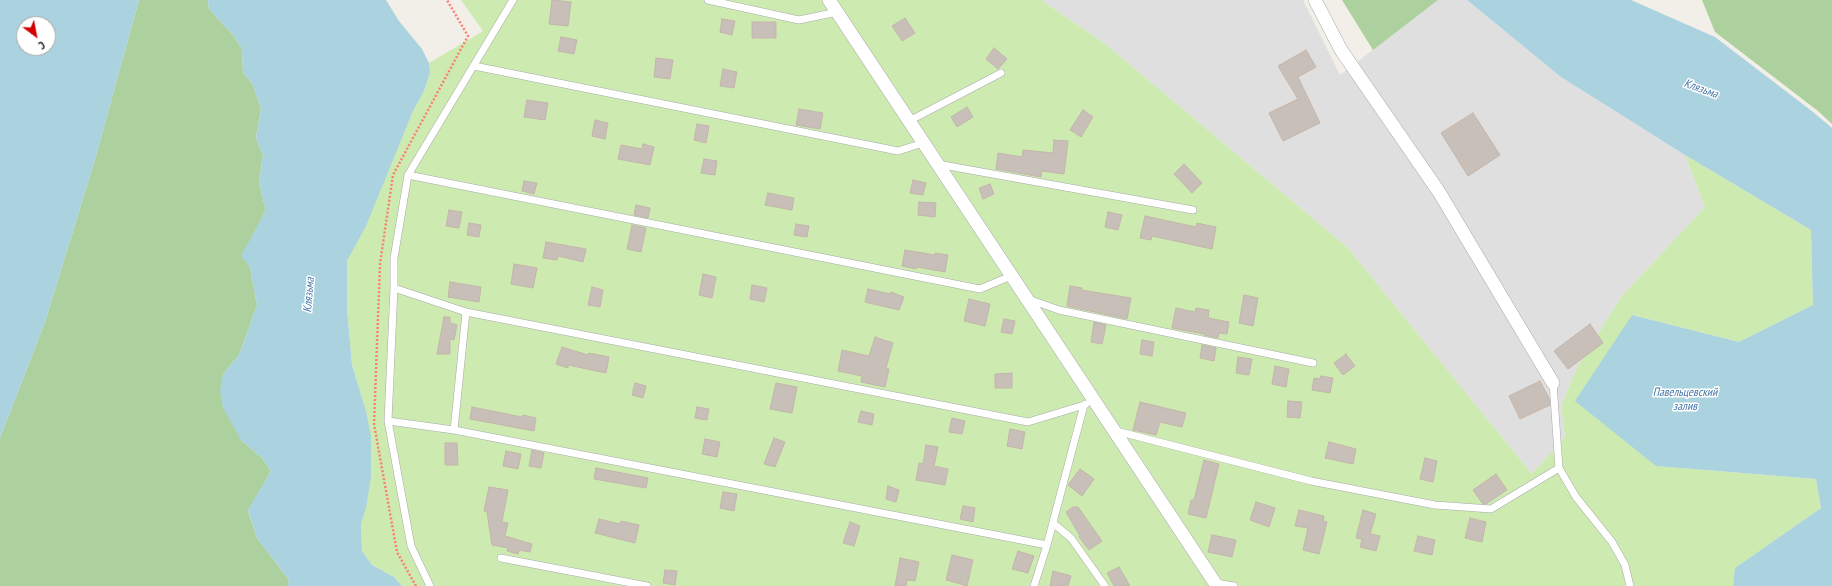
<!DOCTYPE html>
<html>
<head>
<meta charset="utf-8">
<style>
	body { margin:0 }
	#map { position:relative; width:1832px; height:586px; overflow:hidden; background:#f2efe9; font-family:"PT Sans Narrow",sans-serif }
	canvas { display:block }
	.north { position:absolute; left:16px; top:16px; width:40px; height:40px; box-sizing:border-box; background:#fff; border:1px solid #a7a7a7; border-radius:50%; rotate:148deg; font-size:11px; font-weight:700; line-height:16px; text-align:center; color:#222 }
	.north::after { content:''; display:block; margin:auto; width:14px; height:18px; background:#d40000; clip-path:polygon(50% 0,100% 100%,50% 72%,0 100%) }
</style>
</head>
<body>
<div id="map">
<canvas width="1832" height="586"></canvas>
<div class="north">С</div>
</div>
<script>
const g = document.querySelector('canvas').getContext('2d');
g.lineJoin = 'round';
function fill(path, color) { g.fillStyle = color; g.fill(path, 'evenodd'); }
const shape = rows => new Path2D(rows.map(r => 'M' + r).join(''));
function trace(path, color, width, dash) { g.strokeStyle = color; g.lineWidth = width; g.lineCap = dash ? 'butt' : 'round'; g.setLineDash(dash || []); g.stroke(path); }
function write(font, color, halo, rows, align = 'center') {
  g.font = font + ' "PT Sans Narrow",sans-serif'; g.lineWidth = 3; g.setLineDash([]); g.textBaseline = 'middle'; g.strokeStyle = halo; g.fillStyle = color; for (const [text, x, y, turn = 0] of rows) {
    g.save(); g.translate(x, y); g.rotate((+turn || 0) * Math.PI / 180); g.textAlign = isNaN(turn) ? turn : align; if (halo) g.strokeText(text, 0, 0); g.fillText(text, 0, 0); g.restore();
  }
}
const residential = shape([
	[1041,0,1303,0,1340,75,1438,0,1467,0,1561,77,1685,155,1705,207,1621,297,1577,368,1561,406,1565,436,1532,474,1347,247,1104,43]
]);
const grass = shape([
	[461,0,1041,0,1104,43,1347,247,1532,474,1565,436,1561,406,1577,368,1621,297,1705,207,1685,155,1811,230,1813,305,1739,342,1632,315,1656,466,1816,479,1821,508,1735,568,1733,586,402,586,394,577,372,565,362,551,361,524,366,508,366,411,352,365,347,309,347,261,413,111,424,91,430,73,429,63,483,31]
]);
const forest = shape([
	[139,0,208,0,209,9,233,35,242,49,243,72,253,85,261,109,256,138,263,155,259,183,266,210,242,256,250,267,257,305,239,355,223,374,241,440,262,458,271,471,248,511,257,538,289,580,288,586,0,586,0,438,45,322,93,166],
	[1342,0,1438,0,1373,50],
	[1702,0,1832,0,1832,124,1818,111,1715,32]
]);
const water = shape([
	[0,0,139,0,93,166,45,322,0,438],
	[24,24,48,24,48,48,24,48],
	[208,0,386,0,399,21,422,49,429,63,430,73,424,91,413,111,366,226,347,261,347,309,352,365,366,411,371,436,371,477,366,508,361,524,362,551,372,565,394,577,402,586,288,586,289,580,257,538,248,510,271,471,262,458,241,440,223,408,220,390,223,374,239,355,257,305,250,267,241,256,266,210,259,183,263,155,256,138,261,109,253,85,243,72,242,49,233,35,209,9],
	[1467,0,1631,0,1715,37,1813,112,1832,128,1832,586,1733,586,1735,568,1821,508,1816,479,1656,466,1575,401,1632,315,1739,342,1813,305,1811,230,1685,155,1561,77]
]);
const building = shape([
	[552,0,571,2,568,26,549,24,552,0],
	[905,18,915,33,902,41,892,26,905,18],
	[722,19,735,21,732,35,720,32,722,19],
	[752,22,776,22,776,38,752,38,752,22],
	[561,37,577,40,574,54,558,51,561,37],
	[994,48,1007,59,998,69,986,59,994,48],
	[1306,50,1316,67,1298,77,1320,123,1283,141,1269,113,1298,99,1278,66,1306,50],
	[656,58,673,60,670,79,654,77,656,58],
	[723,69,737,72,734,88,720,86,723,69],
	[527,100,548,103,545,120,524,117,527,100],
	[967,107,973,117,957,127,951,117,967,107],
	[799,109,823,113,820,129,796,125,799,109],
	[1083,110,1093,117,1081,137,1070,130,1083,110],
	[1473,113,1500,155,1468,176,1441,133,1473,113],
	[595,120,608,123,605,139,592,136,595,120],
	[697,124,709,126,706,143,694,140,697,124],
	[1054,140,1068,141,1064,174,1042,171,1041,177,996,169,998,153,1022,157,1023,150,1053,153,1054,140],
	[643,144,654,147,650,165,618,159,621,145,642,149,643,144],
	[704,159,717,161,715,175,701,173,704,159],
	[1184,164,1202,183,1192,193,1174,174,1184,164],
	[913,180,926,183,923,195,910,193,913,180],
	[524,181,537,183,534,194,522,191,524,181],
	[990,184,994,194,983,199,979,188,990,184],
	[768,193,794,198,792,210,765,205,768,193],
	[919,202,936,203,935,217,918,215,919,202],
	[636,205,650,208,648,218,634,215,636,205],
	[449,210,462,212,459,228,446,226,449,210],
	[1108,212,1122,215,1118,230,1105,227,1108,212],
	[1145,216,1196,227,1197,223,1216,227,1212,249,1152,236,1151,240,1140,238,1145,216],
	[469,223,481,225,479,237,467,235,469,223],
	[796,224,809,226,807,237,794,235,796,224],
	[632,225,646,228,641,252,627,249,632,225],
	[546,242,586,249,583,262,558,256,557,260,543,258,546,242],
	[905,250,935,255,935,253,948,255,945,272,917,267,916,269,902,266,905,250],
	[514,264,537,268,533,288,511,284,514,264],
	[703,274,716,277,712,298,699,295,703,274],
	[450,282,481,287,479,302,448,297,450,282],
	[752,285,767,288,764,302,750,299,752,285],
	[1070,286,1082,288,1081,290,1131,298,1127,319,1067,306,1070,286],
	[592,287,603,290,600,307,588,305,592,287],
	[868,289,890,294,891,292,904,297,899,310,865,302,868,289],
	[1244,295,1258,298,1253,326,1239,323,1244,295],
	[969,299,990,304,985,326,964,321,969,299],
	[1176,308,1195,312,1196,308,1209,310,1208,318,1229,322,1227,334,1219,333,1218,338,1204,335,1204,334,1172,328,1176,308],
	[444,317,450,317,450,323,457,325,454,340,450,339,450,354,437,354,444,317],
	[1004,319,1015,321,1012,334,1001,332,1004,319],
	[1094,322,1106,325,1102,344,1091,342,1094,322],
	[1590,324,1603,343,1568,369,1554,351,1590,324],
	[875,337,893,343,886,368,889,369,885,387,861,382,862,376,838,371,842,350,869,356,875,337],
	[1142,340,1154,342,1152,356,1140,354,1142,340],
	[1202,345,1216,348,1214,361,1200,358,1202,345],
	[562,347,588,355,589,353,609,357,606,373,568,365,568,368,556,364,562,347],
	[1346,354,1355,366,1343,375,1334,363,1346,354],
	[1238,357,1252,359,1249,375,1236,373,1238,357],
	[1275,366,1289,369,1286,387,1272,384,1275,366],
	[1012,373,1012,388,995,388,995,374,1012,373],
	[1321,376,1333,378,1330,393,1312,390,1314,378,1320,379,1321,376],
	[1540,381,1549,398,1550,405,1520,419,1509,396,1540,381],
	[635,383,646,386,643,398,632,395,635,383],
	[776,383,797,387,792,413,770,409,776,383],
	[1288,401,1302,402,1300,418,1287,417,1288,401],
	[1140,402,1186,413,1182,427,1160,422,1156,435,1133,430,1140,402],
	[472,407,522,417,523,415,536,418,534,431,470,419,472,407],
	[697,407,709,409,707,420,695,418,697,407],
	[861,411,874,414,872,425,858,422,861,411],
	[952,418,965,421,962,434,949,432,952,418],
	[1010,429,1025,432,1022,449,1007,446,1010,429],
	[774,438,785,442,775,467,764,464,774,438],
	[705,439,720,442,717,457,702,454,705,439],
	[1329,442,1356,449,1353,464,1325,458,1329,442],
	[445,443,457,443,458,465,445,465,445,443],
	[926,445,938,447,934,466,948,469,945,485,916,480,919,463,923,464,926,445],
	[532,450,544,453,541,468,529,466,532,450],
	[506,451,521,454,518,469,503,466,506,451],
	[1425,458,1437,461,1433,482,1420,479,1425,458],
	[1204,460,1219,464,1206,518,1188,514,1191,500,1194,500,1204,460],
	[596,468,648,478,646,488,594,479,596,468],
	[1080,469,1094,479,1082,496,1068,485,1080,469],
	[1496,474,1507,490,1486,504,1482,503,1473,490,1496,474],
	[888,486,899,490,896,502,886,499,888,486],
	[489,487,508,490,502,522,508,523,505,536,532,544,530,552,519,550,518,554,507,551,508,548,492,545,487,512,484,511,489,487],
	[723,492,737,494,734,511,720,508,723,492],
	[1256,502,1275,508,1269,527,1250,520,1256,502],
	[963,506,975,508,973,522,960,519,963,506],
	[1073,507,1078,507,1102,541,1089,550,1079,537,1080,536,1066,512,1073,507],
	[1299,510,1324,516,1323,521,1327,522,1319,554,1303,550,1308,528,1295,526,1299,510],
	[1363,510,1376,514,1370,534,1380,536,1376,551,1360,547,1362,539,1356,538,1363,510],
	[1470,518,1486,522,1482,542,1465,538,1470,518],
	[599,519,620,524,621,521,639,525,635,543,595,533,599,519],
	[850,522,860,526,854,546,843,543,850,522],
	[1212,535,1236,540,1232,557,1208,552,1212,535],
	[1418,536,1435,540,1432,555,1414,551,1418,536],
	[1018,551,1034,556,1028,573,1012,569,1018,551],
	[952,555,973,560,967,586,946,580,952,555],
	[900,558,919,562,915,581,907,580,906,586,895,586,900,558],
	[1119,567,1130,586,1114,586,1107,573,1119,567],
	[665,570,677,571,675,585,663,583,665,570],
	[1053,571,1071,576,1068,586,1050,586,1053,571]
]);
const path = shape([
	[416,586,397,552,374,424,380,264,393,175,468,36,447,0]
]);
const lane = shape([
	[708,0,799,20,837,12],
	[474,66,898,151,923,143],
	[909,121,1001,73],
	[937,164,1193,210],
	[408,175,980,289,1011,276],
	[394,288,466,312,1028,422,1084,405],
	[1028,299,1059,310,1313,363],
	[1553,383,1559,468,1576,497,1612,542,1625,565,1630,586],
	[388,421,454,430,1047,545],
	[454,430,466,312],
	[1116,431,1311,481,1435,505,1491,509,1559,468],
	[1053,523,1071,538,1105,586],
	[501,558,647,586],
	[1215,583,1234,586],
	[430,586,411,546,388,421,394,288,394,258,408,175,513,0],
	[1034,586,1047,545,1084,405,1086,404]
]);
const street = shape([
	[829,0,1217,586],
	[1315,0,1341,50,1439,192,1553,383]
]);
const waterNames = [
	["Клязьма",1701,89,20],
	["Клязьма",309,295,-85],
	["Павельцевский",1685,393],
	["залив",1685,407]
];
fill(residential, '#e0dfdf');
fill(grass, '#cdebb0');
fill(forest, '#add19e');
fill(water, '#aad3df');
fill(building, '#c7bfb8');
trace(building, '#c4b6ab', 1);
trace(lane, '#a9a9a9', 8);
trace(street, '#a9a9a9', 14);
trace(path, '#fa8072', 2.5, [2, 2]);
trace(lane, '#fff', 7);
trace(street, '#fff', 13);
write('italic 12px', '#4a7aab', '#fff', waterNames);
</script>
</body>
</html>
